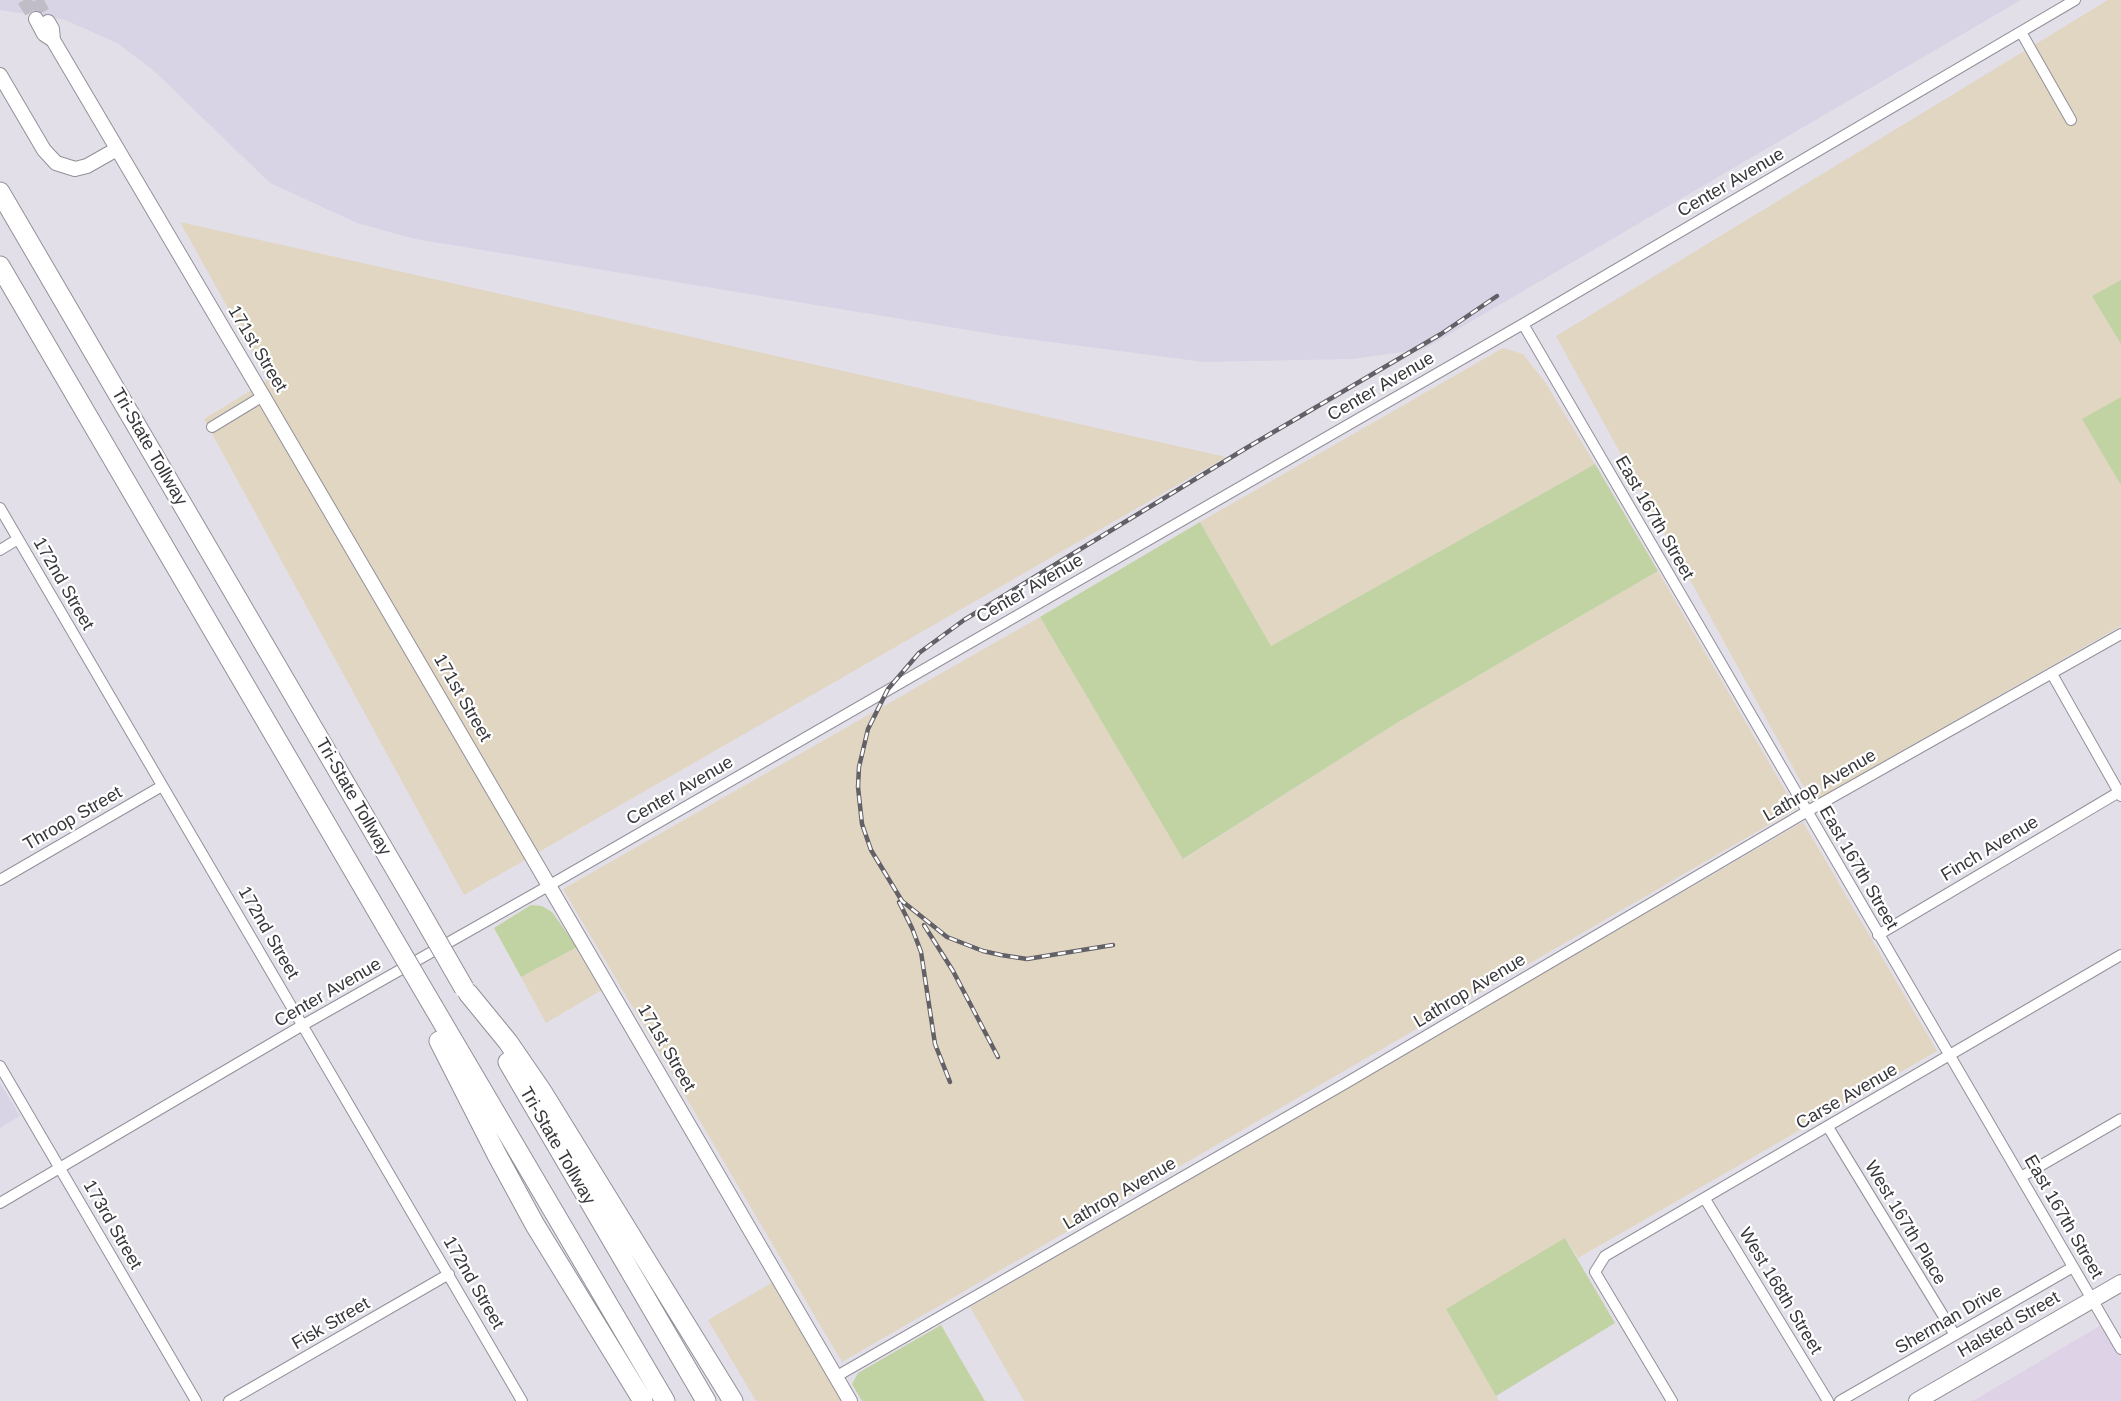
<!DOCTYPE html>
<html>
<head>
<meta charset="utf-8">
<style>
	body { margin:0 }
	canvas { display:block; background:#e2dfe9 }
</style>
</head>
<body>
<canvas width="2121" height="1401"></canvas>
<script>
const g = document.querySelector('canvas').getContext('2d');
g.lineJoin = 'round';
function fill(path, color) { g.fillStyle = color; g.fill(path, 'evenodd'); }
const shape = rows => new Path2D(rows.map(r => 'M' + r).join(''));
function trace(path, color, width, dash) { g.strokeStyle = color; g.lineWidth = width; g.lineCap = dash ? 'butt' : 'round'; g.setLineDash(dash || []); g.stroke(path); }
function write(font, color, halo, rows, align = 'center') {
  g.font = font + ' Arial,sans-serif'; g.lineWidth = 4.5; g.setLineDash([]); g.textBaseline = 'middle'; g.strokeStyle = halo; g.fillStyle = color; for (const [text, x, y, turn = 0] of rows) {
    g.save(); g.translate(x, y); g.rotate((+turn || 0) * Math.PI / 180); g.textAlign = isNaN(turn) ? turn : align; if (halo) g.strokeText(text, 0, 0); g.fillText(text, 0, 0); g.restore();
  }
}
const commercial = shape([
	[2106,1322,2121,1349,2121,1401,1973,1401]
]);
const industrial = shape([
	[2108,0,2121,0,2121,626,1812,802,1556,336],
	[180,222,1226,457,464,895,204,419,268,380],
	[1503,348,1523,354,1545,382,1595,464,1271,646,1200,522],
	[1658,571,1796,809,842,1362,563,889,1040,617,1184,859,1395,724],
	[1803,822,1937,1051,1578,1258,1566,1239,1446,1309,1499,1401,1024,1401,970,1307],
	[577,947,602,990,546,1023,521,977],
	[773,1282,842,1401,756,1401,708,1320]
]);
const built = shape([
	[0,0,2021,0,1424,349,1353,359,1204,362,1004,336,415,239,357,223,270,183,153,70,117,43,65,20,0,10],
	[0,1083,20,1116,0,1128]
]);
const green = shape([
	[2121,280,2121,344,2092,296],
	[2121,397,2121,485,2082,419],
	[1595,464,1658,571,1395,724,1183,859,1040,617,1200,522,1271,646],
	[531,905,542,906,552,912,577,947,521,977,494,928],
	[1565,1238,1615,1323,1496,1396,1446,1309],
	[941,1325,985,1401,862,1401,852,1384,858,1373]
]);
const secondaryTunnel = shape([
	[24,0,36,19],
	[36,0,48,22]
]);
const street = shape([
	[2021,32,2071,120],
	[1523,324,2121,1349],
	[212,427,263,396],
	[0,508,522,1401],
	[0,550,18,539],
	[2052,674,2121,796],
	[0,880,162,786],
	[1878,935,2119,792],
	[0,1066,196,1401],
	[1828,1127,1955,1335],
	[2021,1177,2121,1119],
	[1705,1199,1828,1401],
	[0,1203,303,1025,550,885,1523,324,2075,0],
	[837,1376,1346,1083,1806,812,2121,634],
	[229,1401,449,1274],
	[1672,1401,1595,1272,1605,1256,2121,955],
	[1840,1401,2073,1267]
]);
const secondary = shape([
	[36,19,44,34,53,40,263,396,850,1401],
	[48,22,52,29,53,40],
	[0,75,44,150,56,163,75,169,87,166,117,149]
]);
const primary = shape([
	[1917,1401,2121,1283]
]);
const highway = shape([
	[0,192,418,908],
	[0,266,387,928],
	[468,993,508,1042,543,1093,733,1401],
	[434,1008,665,1401],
	[439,1041,497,1155,535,1225,643,1401],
	[508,1062,706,1401]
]);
const rail = shape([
	[899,902,912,928,921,952,935,1044,950,1082],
	[924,925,953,971,998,1057],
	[1113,945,1027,959,1001,955,983,951,947,937,902,901,871,850,862,824,858,787,859,767,868,729,888,689,919,653,964,620,1248,447,1441,334,1497,296]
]);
const highwayBridge = shape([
	[418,908,464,988],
	[387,928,434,1008]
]);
const streetNames = [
	["Center Avenue",1731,183,-30],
	["171st Street",257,349,59],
	["Center Avenue",1381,387,-30],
	["Tri-State Tollway",149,447,60],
	["East 167th Street",1654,518,60],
	["172nd Street",63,584,60],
	["Center Avenue",1030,589,-30],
	["171st Street",462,698,60],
	["Lathrop Avenue",1820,786,-30],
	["Center Avenue",680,791,-30],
	["Tri-State Tollway",353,797,60],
	["Throop Street",73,819,-30],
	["Finch Avenue",1990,849,-31],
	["East 167th Street",1858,868,60],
	["172nd Street",268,933,60],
	["Lathrop Avenue",1470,991,-31],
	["Center Avenue",328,993,-30],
	["171st Street",666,1048,60],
	["Carse Avenue",1847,1097,-30],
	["Tri-State Tollway",557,1146,60],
	["Lathrop Avenue",1120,1194,-30],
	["East 167th Street",2063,1217,60],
	["West 167th Place",1905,1223,59],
	["173rd Street",112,1225,60],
	["172nd Street",473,1283,60],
	["West 168th Street",1780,1291,59],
	["Sherman Drive",1949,1320,-30],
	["Fisk Street",331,1324,-30],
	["Halsted Street",2009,1325,-30]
];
fill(commercial, '#ded2e6');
fill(industrial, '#e1d6c2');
fill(built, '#d9d4e5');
fill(green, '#c2d3a3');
trace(secondaryTunnel, '#c0bdc6', 14, [14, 7]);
trace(street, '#939099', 12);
trace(secondary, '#939099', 16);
trace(primary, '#939099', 18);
trace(highway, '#939099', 21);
trace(street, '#fff', 10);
trace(secondary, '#fff', 14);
trace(primary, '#fff', 16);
trace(highway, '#fff', 19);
trace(rail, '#636167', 4.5);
trace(rail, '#fff', 2.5, [8]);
trace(highwayBridge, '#939099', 21, []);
trace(highwayBridge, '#fff', 19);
write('18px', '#38373b', '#fff', streetNames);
</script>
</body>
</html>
